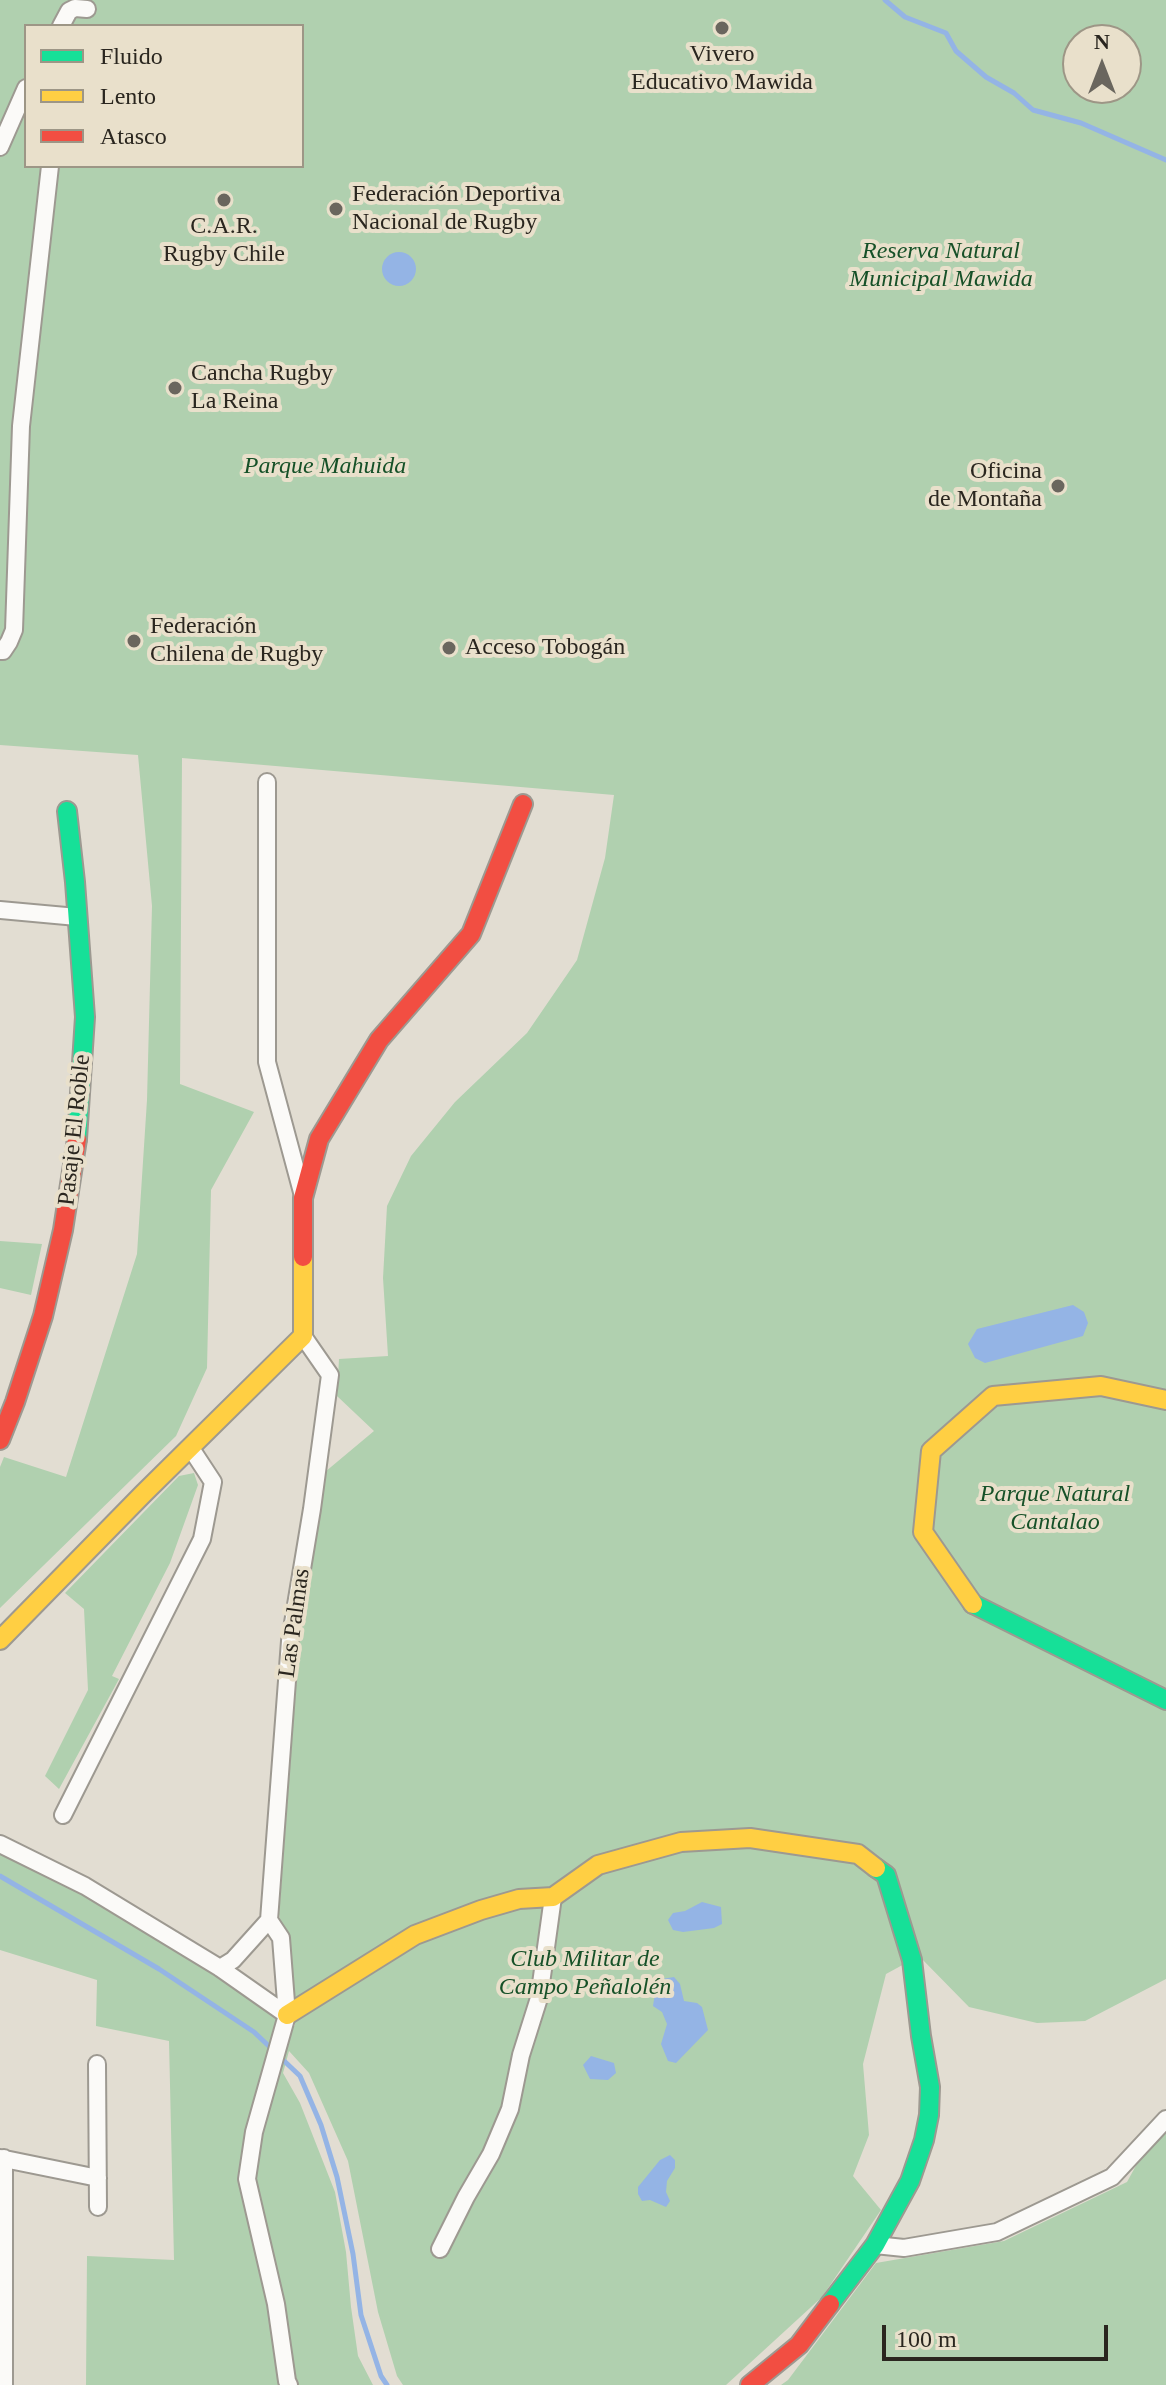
<!DOCTYPE html>
<html>
<head>
<meta charset="utf-8">
<style>
	body { margin:0 }
	#map { position:relative; width:1166px; height:2385px; overflow:hidden; background:#e2ddd2; font-family:Georgia,serif }
	canvas { display:block }
	.legend { position:absolute; left:24px; top:24px; width:280px; height:144px; box-sizing:border-box; background:#e9e0cb; border:2px solid #9d9686; margin:0; padding:10px 14px; list-style:none; font-size:24px; color:#2a261f }
	.legend li { display:flex; align-items:center; gap:16px; height:40px }
	.legend b { width:40px; border:2px solid #9d9686 }
	.north { position:absolute; left:1062px; top:24px; width:80px; height:80px; box-sizing:border-box; background:#e9e0cb; border:2px solid #9d9686; border-radius:50%; rotate:0deg; font-size:22px; font-weight:700; line-height:32px; text-align:center; color:#2a261f }
	.north::after { content:''; display:block; margin:auto; width:28px; height:36px; background:#6a665e; clip-path:polygon(50% 0,100% 100%,50% 72%,0 100%) }
	.scale { position:absolute; left:882px; top:2325px; width:226px; height:36px; box-sizing:border-box; border:4px solid #2a261f; border-top:0; padding-left:10px; font-size:24px; line-height:28px; white-space:nowrap; color:#2a261f; -webkit-text-stroke:6px #e9e0cb; paint-order:stroke }
</style>
</head>
<body>
<div id="map">
<canvas width="1166" height="2385"></canvas>
<ul class="legend">
<li><b style="height:10px;background:#16e098"></b>Fluido</li>
<li><b style="height:10px;background:#ffcf43"></b>Lento</li>
<li><b style="height:10px;background:#f24e42"></b>Atasco</li>
</ul>
<div class="north">N</div>
<div class="scale">100 m</div>
</div>
<script>
const g = document.querySelector('canvas').getContext('2d');
g.lineJoin = 'round';
function fill(path, color) { g.fillStyle = color; g.fill(path, 'evenodd'); }
const shape = rows => new Path2D(rows.map(r => 'M' + r).join(''));
function trace(path, color, width, dash) { g.strokeStyle = color; g.lineWidth = width; g.lineCap = dash ? 'butt' : 'round'; g.setLineDash(dash || []); g.stroke(path); }
function write(font, color, halo, rows, align = 'center') {
  g.font = font + ' Georgia,serif'; g.lineWidth = 8; g.setLineDash([]); g.textBaseline = 'middle'; g.strokeStyle = halo; g.fillStyle = color; for (const [text, x, y, turn = 0] of rows) {
    g.save(); g.translate(x, y); g.rotate((+turn || 0) * Math.PI / 180); g.textAlign = isNaN(turn) ? turn : align; if (halo) g.strokeText(text, 0, 0); g.fillText(text, 0, 0); g.restore();
  }
}
const green = shape([
	[0,0,1166,0,1166,1979,1085,2021,1037,2023,969,2007,919,1956,886,1974,863,2064,869,2135,853,2176,881,2210,822,2297,726,2385,403,2385,397,2376,378,2312,348,2161,309,2073,289,2051,283,2073,300,2103,335,2192,346,2252,351,2307,358,2356,373,2385,86,2385,87,2256,174,2260,169,2041,96,2026,97,1980,0,1950,0,1847,211,1964,295,2026,279,1914,299,1645,325,1472,374,1431,337,1396,339,1359,388,1356,383,1278,387,1206,411,1156,455,1102,527,1033,577,960,605,858,614,795,182,758,180,1084,254,1112,211,1190,207,1368,176,1436,0,1608,0,1467,4,1457,66,1477,137,1254,147,1100,152,906,138,755,0,745],
	[26,26,302,26,302,166,26,166],
	[1078,40,1126,40,1126,88,1078,88],
	[0,1241,42,1244,31,1295,0,1288],
	[194,1473,198,1485,170,1563,112,1676,119,1679,59,1789,45,1776,88,1690,84,1609,65,1593,179,1476],
	[1166,2111,1166,2385,781,2385,788,2380,876,2263,1004,2241,1127,2182]
]);
const water = shape([
	'382 269a17 17 0 1 1 34 0a17 17 0 1 1-34 0Z',
	[1073,1305,1084,1312,1088,1323,1083,1336,985,1363,975,1358,968,1344,977,1329],
	[702,1902,721,1907,722,1924,714,1928,683,1932,673,1930,668,1920,673,1913,685,1911],
	[674,1977,680,1984,684,2001,697,2003,702,2007,708,2030,676,2063,668,2061,661,2044,667,2024,662,2012,653,2006,655,1993,662,1979],
	[591,2056,614,2063,616,2073,608,2080,590,2079,583,2065],
	[670,2155,675,2160,675,2168,667,2181,666,2192,670,2201,666,2207,650,2200,642,2201,638,2194,638,2187,660,2160]
]);
const stream = shape([
	[885,0,905,17,946,33,956,51,986,77,1014,93,1033,110,1081,123,1166,160],
	[0,1876,159,1969,254,2032,273,2050],
	[280,2057,300,2076,321,2125,337,2177,353,2254,361,2315,381,2376,387,2385]
]);
const street = shape([
	[61,26,69,11,75,8,87,9],
	[0,147,26,88],
	[0,651,3,651,9,642,14,630,21,426,50,166],
	[267,782,267,1062,303,1196],
	[0,910,77,917],
	[63,1815,202,1539,213,1482,190,1447],
	[0,1844,85,1886,220,1968,287,2015],
	[269,1920,281,1938,287,2015,254,2132,247,2179,276,2304,287,2381,289,2385],
	[220,1968,233,1960,269,1920,290,1641,312,1509,330,1375,303,1336],
	[97,2064,98,2207],
	[0,2158,98,2178],
	[875,2245,904,2248,997,2232,1112,2177,1166,2119],
	[440,2249,466,2197,491,2154,510,2109,521,2055,539,1998,553,1897],
	[4,2385,4,2158]
]);
const fast = shape([
	[67,811,75,882,85,1017,77,1139],
	[973,1604,1166,1700],
	[830,2304,875,2245,910,2181,924,2140,929,2115,930,2087,921,2036,912,1960,886,1875,876,1868]
]);
const slow = shape([
	[973,1604,923,1532,931,1451,993,1396,1101,1386,1166,1400],
	[0,1640,143,1494,303,1336,303,1257],
	[287,2015,415,1935,481,1910,519,1899,553,1897,598,1865,681,1842,750,1838,858,1854,876,1868]
]);
const jam = shape([
	[303,1257,303,1198,319,1139,379,1040,471,934,523,804],
	[0,1440,15,1402,43,1316,63,1230,77,1139],
	[750,2385,799,2345,830,2304]
]);
const markers = [
	[722,28,8,"#6a665e"],
	[224,200,8,"#6a665e"],
	[336,209,8,"#6a665e"],
	[175,388,8,"#6a665e"],
	[1058,486,8,"#6a665e"],
	[134,641,8,"#6a665e"],
	[449,648,8,"#6a665e"]
];
const poiNames = [
	["Vivero",722,55,"center"],
	["Educativo Mawida",722,83,"center"],
	["Federación Deportiva",352,195],
	["Nacional de Rugby",352,223],
	["C.A.R.",224,227,"center"],
	["Rugby Chile",224,255,"center"],
	["Cancha Rugby",191,374],
	["La Reina",191,402],
	["Oficina",1042,472,"right"],
	["de Montaña",1042,500,"right"],
	["Federación",150,627],
	["Chilena de Rugby",150,655],
	["Acceso Tobogán",465,648]
];
const parkNames = [
	["Reserva Natural",941,252],
	["Municipal Mawida",941,280],
	["Parque Mahuida",325,467],
	["Parque Natural",1055,1495],
	["Cantalao",1055,1523],
	["Club Militar de",585,1960],
	["Campo Peñalolén",585,1988]
];
const streetNames = [
	["Pasaje El Roble",75,1130,-84],
	["Las Palmas",295,1623,-82]
];
fill(green, '#b0d0af');
fill(water, '#94b4e5');
trace(stream, '#94b4e5', 5);
trace(street, '#9d9991', 20);
trace(fast, '#9d9991', 22);
trace(slow, '#9d9991', 22);
trace(jam, '#9d9991', 22);
trace(street, '#fbfaf8', 16);
trace(fast, '#16e098', 18);
trace(slow, '#ffcf43', 18);
trace(jam, '#f24e42', 18);
for (const [x, y, r, color] of markers) { const dot = new Path2D(); dot.arc(x, y, r, 0, 2 * Math.PI); g.fillStyle = color; g.fill(dot); trace(dot, '#e9e0cb', 3); }
write('24px', '#2a261f', '#e9e0cb', poiNames, 'left');
write('italic 24px', '#165128', '#e9e0cb', parkNames);
write('24px', '#2a261f', '#e9e0cb', streetNames);
</script>
</body>
</html>
